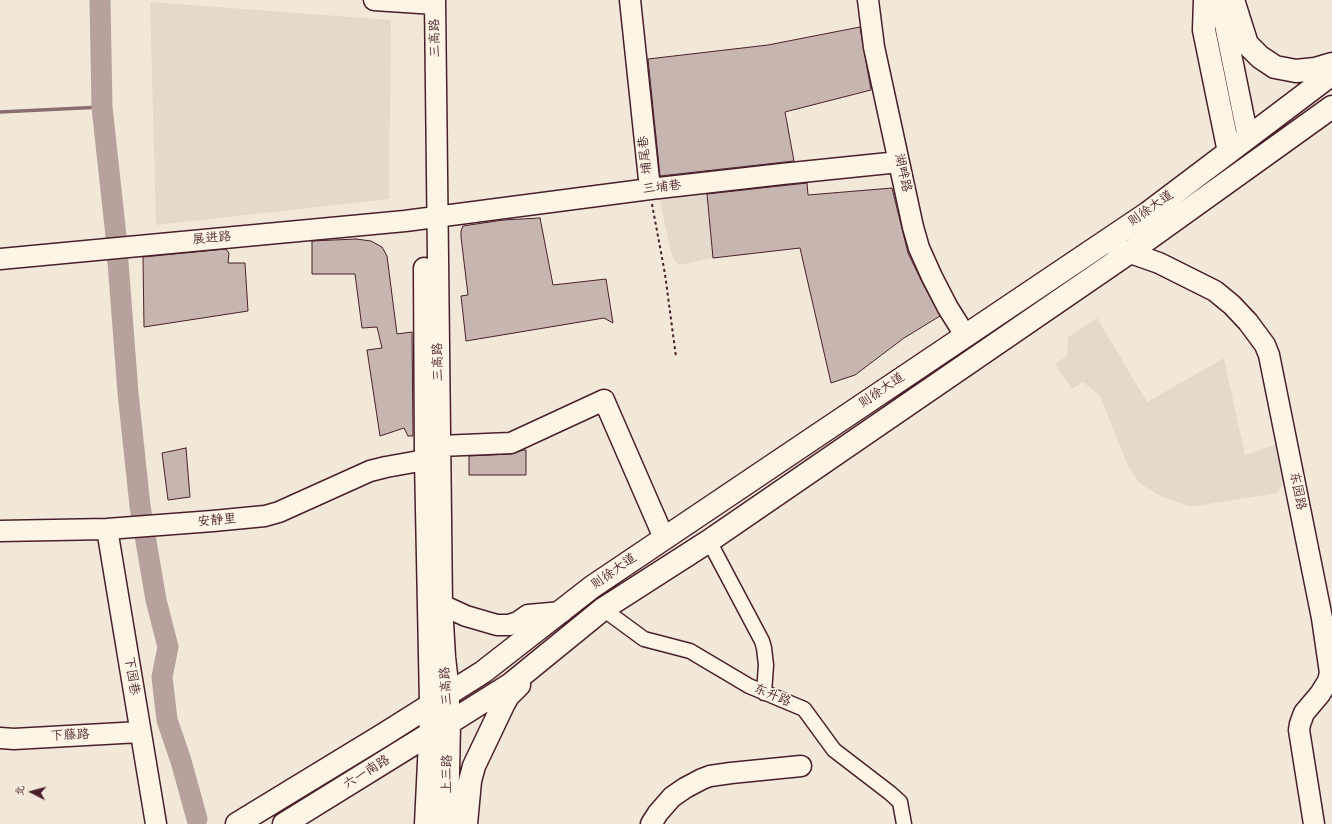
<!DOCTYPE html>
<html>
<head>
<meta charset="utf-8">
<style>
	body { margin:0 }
	#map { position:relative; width:1332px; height:824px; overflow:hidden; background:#f1e8da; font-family:"Architects Daughter","LXGW WenKai TC",sans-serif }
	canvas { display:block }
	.north { position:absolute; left:12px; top:772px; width:40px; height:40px; -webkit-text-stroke:3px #fcf5e5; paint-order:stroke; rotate:276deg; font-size:11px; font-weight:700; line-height:16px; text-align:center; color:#4a1f2b }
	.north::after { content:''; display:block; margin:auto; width:14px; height:18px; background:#4a1f2b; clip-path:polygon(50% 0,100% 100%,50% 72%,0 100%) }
</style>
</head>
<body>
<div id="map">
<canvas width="1332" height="824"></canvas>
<div class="north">北</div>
</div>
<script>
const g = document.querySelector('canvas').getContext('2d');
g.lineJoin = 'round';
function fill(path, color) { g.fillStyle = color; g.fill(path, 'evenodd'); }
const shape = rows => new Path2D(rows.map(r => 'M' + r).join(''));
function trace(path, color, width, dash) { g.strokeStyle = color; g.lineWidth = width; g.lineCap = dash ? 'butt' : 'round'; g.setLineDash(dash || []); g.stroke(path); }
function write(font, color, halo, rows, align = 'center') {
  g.font = font + ' "Architects Daughter","LXGW WenKai TC",sans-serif'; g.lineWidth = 3; g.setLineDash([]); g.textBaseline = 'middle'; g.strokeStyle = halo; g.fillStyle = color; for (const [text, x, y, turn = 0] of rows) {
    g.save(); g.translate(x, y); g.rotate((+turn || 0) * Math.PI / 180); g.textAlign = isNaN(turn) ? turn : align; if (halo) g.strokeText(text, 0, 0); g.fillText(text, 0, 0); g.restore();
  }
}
const built = shape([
	[150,2,391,20,389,199,156,225],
	[707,191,713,258,679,265,673,258,669,244,659,195],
	[1097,318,1147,402,1224,358,1245,455,1278,444,1283,483,1277,493,1196,506,1188,506,1162,497,1144,486,1138,481,1128,466,1100,396,1083,382,1072,389,1055,364,1067,356,1068,337]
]);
const stream = shape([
	[0,112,102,107]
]);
const river = shape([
	[100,0,102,107,116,236,128,393,140,506,156,600,168,647,162,677,167,720,181,761,197,819]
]);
const building = shape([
	[860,27,871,90,785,112,794,161,660,176,648,59,768,45,860,27],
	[807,183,808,195,892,188,908,253,922,282,940,316,904,338,855,375,831,383,800,248,713,258,707,194,807,183],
	[540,218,553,285,606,279,613,323,604,318,466,341,461,296,468,295,461,237,461,231,463,226,503,220,540,218],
	[356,239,371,241,382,247,387,256,397,334,412,332,413,436,408,436,404,428,380,436,367,350,382,348,377,327,362,328,355,274,312,274,312,241,356,239],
	[226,249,229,253,228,263,245,263,248,311,144,327,143,257,226,249],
	[186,448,190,497,168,500,162,453,186,448],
	[523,450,526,450,526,475,469,475,469,456,511,454,523,450]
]);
const path = shape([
	[652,204,665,274,676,357]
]);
const street = shape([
	[709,541,762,641,764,648,766,665,764,693],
	[603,609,644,639,690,651,749,686,804,709,834,750,890,793,900,802,904,824]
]);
const secondary = shape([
	[374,0,435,4],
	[435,0,442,605,445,657,449,692,449,723],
	[630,0,650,189],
	[868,0,874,47,913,227,919,248,932,277,948,308,965,335],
	[1220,0,1248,138],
	[1116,248,1159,263,1215,291,1232,305,1248,322,1265,345,1269,355,1322,618,1329,666,1330,673,1328,681,1320,694,1304,713,1300,724,1299,730,1314,824],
	[0,259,405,221,650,189,782,174,899,162],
	[424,268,425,460,430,704],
	[440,446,511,443,604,400,664,538],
	[107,529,156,824],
	[0,531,107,529,213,521,265,516,279,512,370,471,386,467,425,460],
	[442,605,466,616,497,625,509,625,518,622,528,615,562,612],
	[0,738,14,739,140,732],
	[651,824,658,813,672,797,685,788,702,779,710,776,731,773,801,766]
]);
const primary = shape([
	[1205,0,1204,30,1229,152],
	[1233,0,1247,44,1260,57,1275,67,1296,71,1315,69,1332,64],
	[237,824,383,735,483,672,592,587,1148,213,1332,74],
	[284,824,431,733,449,723,511,684,603,609,709,541,1130,252,1332,107],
	[426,824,431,721],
	[447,824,449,723],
	[466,824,470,781,474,766,504,703,508,696,519,685]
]);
const streetNames = [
	["三高路",436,38,-91],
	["埔尾巷",646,155,-97],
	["湖畔路",902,173,78],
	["三埔巷",662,188,-7],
	["则徐大道",1151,209,-35],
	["展进路",212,239,-5],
	["三高路",439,362,-91],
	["则徐大道",882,391,-34],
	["东园路",1297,491,79],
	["安静里",217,521,-5],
	["则徐大道",614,572,-35],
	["下园巷",131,676,81],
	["三高路",447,686,-94],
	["东升路",772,696,23],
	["下藤路",70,736,-3],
	["六一南路",367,773,-32],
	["上三路",448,774,-89]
];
fill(built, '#e4d9cd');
trace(stream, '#8b6d6f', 3.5);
trace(river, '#b6a19c', 21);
fill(building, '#c7b6af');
trace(building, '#4a1f2b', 1);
trace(street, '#4a1f2b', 17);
trace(secondary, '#4a1f2b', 23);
trace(primary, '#4a1f2b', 25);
trace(path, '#4a1f2b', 2, [3, 3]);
trace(street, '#fcf5e5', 14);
trace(secondary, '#fcf5e5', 20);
trace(primary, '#fcf5e5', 22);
write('13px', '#4a1f2b', '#fcf5e5', streetNames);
</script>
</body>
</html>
